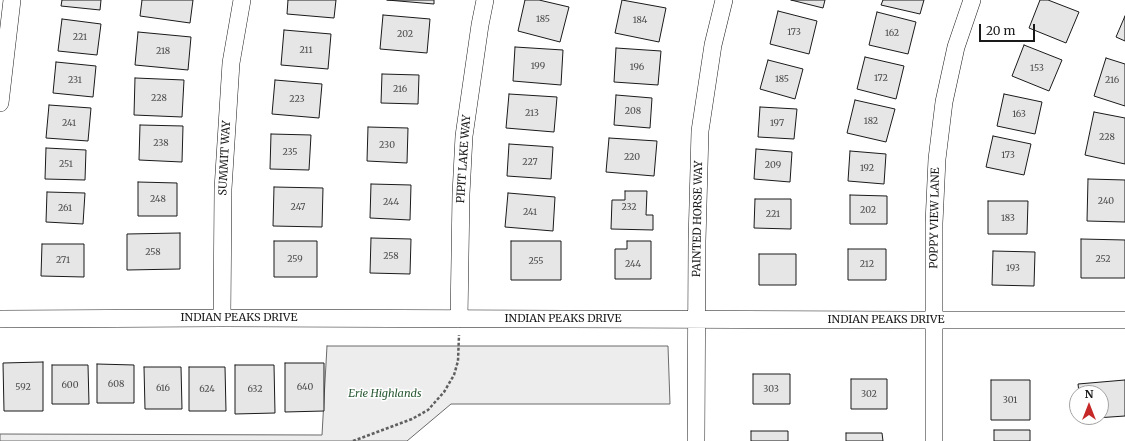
<!DOCTYPE html>
<html>
<head>
<meta charset="utf-8">
<style>
	body { margin:0 }
	#map { position:relative; width:1125px; height:441px; overflow:hidden; background:#fff; font-family:Merriweather,serif }
	canvas { display:block }
	.north { position:absolute; left:1069px; top:385px; width:40px; height:40px; box-sizing:border-box; background:#fff; border:1px solid #a3a3a3; border-radius:50%; rotate:0deg; font-size:11px; font-weight:700; line-height:16px; text-align:center; color:#1a1a1a }
	.north::after { content:''; display:block; margin:auto; width:14px; height:18px; background:#c62828; clip-path:polygon(50% 0,100% 100%,50% 72%,0 100%) }
	.scale { position:absolute; left:979px; top:24px; width:56px; height:18px; box-sizing:border-box; border:2px solid #1a1a1a; border-top:0; padding-left:5px; font-size:12px; line-height:14px; white-space:nowrap; color:#1a1a1a; -webkit-text-stroke:3px #fff; paint-order:stroke }
</style>
</head>
<body>
<div id="map">
<canvas width="1125" height="441"></canvas>
<div class="north">N</div>
<div class="scale">20 m</div>
</div>
<script>
const g = document.querySelector('canvas').getContext('2d');
g.lineJoin = 'round';
function fill(path, color) { g.fillStyle = color; g.fill(path, 'evenodd'); }
const shape = rows => new Path2D(rows.map(r => 'M' + r).join(''));
function trace(path, color, width, dash) { g.strokeStyle = color; g.lineWidth = width; g.lineCap = dash ? 'butt' : 'round'; g.setLineDash(dash || []); g.stroke(path); }
function write(font, color, halo, rows, align = 'center') {
  g.font = font + ' Merriweather,serif'; g.lineWidth = 3; g.setLineDash([]); g.textBaseline = 'middle'; g.strokeStyle = halo; g.fillStyle = color; for (const [text, x, y, turn = 0] of rows) {
    g.save(); g.translate(x, y); g.rotate((+turn || 0) * Math.PI / 180); g.textAlign = isNaN(turn) ? turn : align; if (halo) g.strokeText(text, 0, 0); g.fillText(text, 0, 0); g.restore();
  }
}
const built = shape([
	[327,346,668,346,670,404,451,404,407,441,0,441,0,434,322,435,327,346]
]);
const building = shape([
	[62,0,101,0,100,10,61,6,62,0],
	[142,0,193,0,190,23,140,16,142,0],
	[288,0,336,0,334,18,287,14,288,0],
	[387,0,434,0,434,4,387,0],
	[525,0,539,0,569,7,560,42,518,31,525,0],
	[622,0,666,8,659,42,615,33,622,0],
	[791,0,825,0,823,8,791,0],
	[883,0,924,0,920,14,881,5,883,0],
	[1040,0,1048,0,1079,12,1066,43,1029,28,1040,0],
	[778,11,817,21,809,54,770,44,778,11],
	[877,12,916,22,908,54,869,45,877,12],
	[383,15,430,19,427,53,380,49,383,15],
	[1125,16,1125,41,1116,37,1125,16],
	[62,19,101,24,97,55,58,51,62,19],
	[284,30,331,34,328,69,281,65,284,30],
	[138,32,191,37,188,70,135,65,138,32],
	[1024,45,1062,60,1049,91,1012,76,1024,45],
	[515,47,563,50,561,85,513,81,515,47],
	[616,48,661,51,658,85,614,82,616,48],
	[865,57,904,66,896,99,857,89,865,57],
	[1106,58,1125,64,1125,106,1094,96,1106,58],
	[768,60,803,69,795,99,760,89,768,60],
	[56,62,96,66,93,97,53,93,56,62],
	[382,74,419,75,418,104,381,103,382,74],
	[135,78,184,80,182,117,134,115,135,78],
	[275,80,322,84,319,118,272,114,275,80],
	[509,94,557,97,554,132,506,128,509,94],
	[1004,94,1042,102,1035,134,997,126,1004,94],
	[616,95,652,98,650,128,614,125,616,95],
	[855,100,895,109,886,142,847,133,855,100],
	[49,105,91,108,88,141,46,138,49,105],
	[760,107,797,109,794,139,758,137,760,107],
	[1094,112,1125,118,1125,164,1085,155,1094,112],
	[140,125,183,126,182,162,139,160,140,125],
	[368,127,408,128,407,163,367,161,368,127],
	[271,134,311,135,309,170,270,169,271,134],
	[993,136,1031,144,1024,175,986,167,993,136],
	[609,138,657,141,654,176,606,172,609,138],
	[509,144,553,147,551,179,507,176,509,144],
	[46,148,86,150,85,180,45,179,46,148],
	[756,149,792,152,790,182,754,179,756,149],
	[850,151,886,154,884,184,848,181,850,151],
	[1088,179,1125,180,1125,222,1087,221,1088,179],
	[138,182,177,183,177,216,138,216,138,182],
	[371,184,411,185,410,220,370,218,371,184],
	[274,187,323,188,322,227,273,226,274,187],
	[625,191,647,191,646,215,653,215,653,230,611,229,612,200,625,200,625,191],
	[47,192,85,193,83,224,46,222,47,192],
	[508,193,555,197,553,231,505,227,508,193],
	[850,195,887,196,887,224,850,224,850,195],
	[755,199,791,199,791,229,754,228,755,199],
	[988,201,1028,201,1027,234,988,234,988,201],
	[180,233,180,269,127,270,127,234,180,233],
	[371,238,411,239,410,274,370,273,371,238],
	[1081,239,1125,240,1125,278,1081,278,1081,239],
	[274,241,317,241,317,277,274,277,274,241],
	[511,241,561,241,561,280,511,280,511,241],
	[627,241,651,241,651,279,615,279,615,249,627,249,627,241],
	[42,244,84,244,84,277,41,276,42,244],
	[848,249,886,249,886,280,848,280,848,249],
	[993,251,1035,252,1034,286,992,285,993,251],
	[759,254,796,254,796,285,759,285,759,254],
	[43,362,43,411,4,411,3,363,43,362],
	[285,363,324,363,324,411,285,412,285,363],
	[97,364,134,365,134,403,97,403,97,364],
	[52,365,88,365,89,404,52,404,52,365],
	[235,365,274,365,275,413,235,414,235,365],
	[144,367,181,367,182,409,145,409,144,367],
	[189,367,225,367,226,411,189,411,189,367],
	[753,374,790,374,790,404,753,404,753,374],
	[851,379,887,379,887,409,851,409,851,379],
	[991,380,1030,380,1030,420,991,420,991,380],
	[1125,380,1125,416,1081,419,1081,417,1101,417,1101,393,1079,393,1078,384,1125,380],
	[994,430,1030,430,1030,441,994,441,994,430],
	[751,431,788,431,788,441,751,441,751,431],
	[846,433,882,433,883,441,846,441,846,433]
]);
const path = shape([
	[353,441,412,419,428,410,444,392,454,375,458,361,459,335]
]);
const minor = shape([
	[0,103,12,0],
	[222,318,223,189,231,63,242,0],
	[0,319,222,318,914,320,1125,320],
	[459,319,461,194,464,136,480,25,485,0],
	[696,441,697,241,700,131,713,45,724,0],
	[934,441,934,223,937,159,944,102,956,47,972,0]
]);
const numberNames = [
	["185",543,19],
	["184",640,20],
	["173",794,32],
	["162",892,33],
	["202",405,34],
	["221",80,37],
	["211",306,50],
	["218",163,51],
	["199",538,66],
	["196",637,67],
	["153",1037,68],
	["172",881,78],
	["185",782,79],
	["231",75,80],
	["216",1112,80],
	["216",400,89],
	["228",159,98],
	["223",297,99],
	["208",633,111],
	["213",532,113],
	["163",1019,114],
	["182",871,121],
	["241",69,123],
	["197",777,123],
	["228",1107,137],
	["238",161,143],
	["230",387,145],
	["235",290,152],
	["173",1008,155],
	["220",632,157],
	["227",530,162],
	["251",66,164],
	["209",773,165],
	["192",867,168],
	["248",158,199],
	["240",1106,201],
	["244",391,202],
	["247",298,207],
	["232",629,207],
	["261",65,208],
	["202",868,210],
	["241",530,212],
	["221",773,214],
	["183",1008,218],
	["258",153,252],
	["258",391,256],
	["259",295,259],
	["252",1103,259],
	["271",63,260],
	["255",536,261],
	["244",633,264],
	["212",867,264],
	["193",1013,268],
	["608",116,384],
	["600",70,385],
	["592",23,387],
	["640",305,387],
	["616",163,388],
	["624",207,389],
	["632",255,389],
	["303",771,389],
	["302",869,394],
	["301",1010,400]
];
const streetNames = [
	["SUMMIT WAY",225,158,-87],
	["PIPIT LAKE WAY",464,159,-86],
	["POPPY VIEW LANE",935,218,-89],
	["PAINTED HORSE WAY",698,219,-89],
	["INDIAN PEAKS DRIVE",239,318],
	["INDIAN PEAKS DRIVE",563,319],
	["INDIAN PEAKS DRIVE",886,320]
];
const parkNames = [
	["Erie Highlands",385,394]
];
fill(built, '#ededed');
trace(built, '#6a6a6a', 1);
fill(building, '#e6e6e6');
trace(building, '#1a1a1a', 1);
trace(minor, '#1a1a1a', 18);
trace(path, '#5f5f5f', 2.5, [3, 2]);
trace(minor, '#fff', 17);
write('9px', '#4d4d4d', null, numberNames);
write('11px', '#1a1a1a', '#fff', streetNames);
write('italic 11px', '#2b5a34', '#fff', parkNames);
</script>
</body>
</html>
